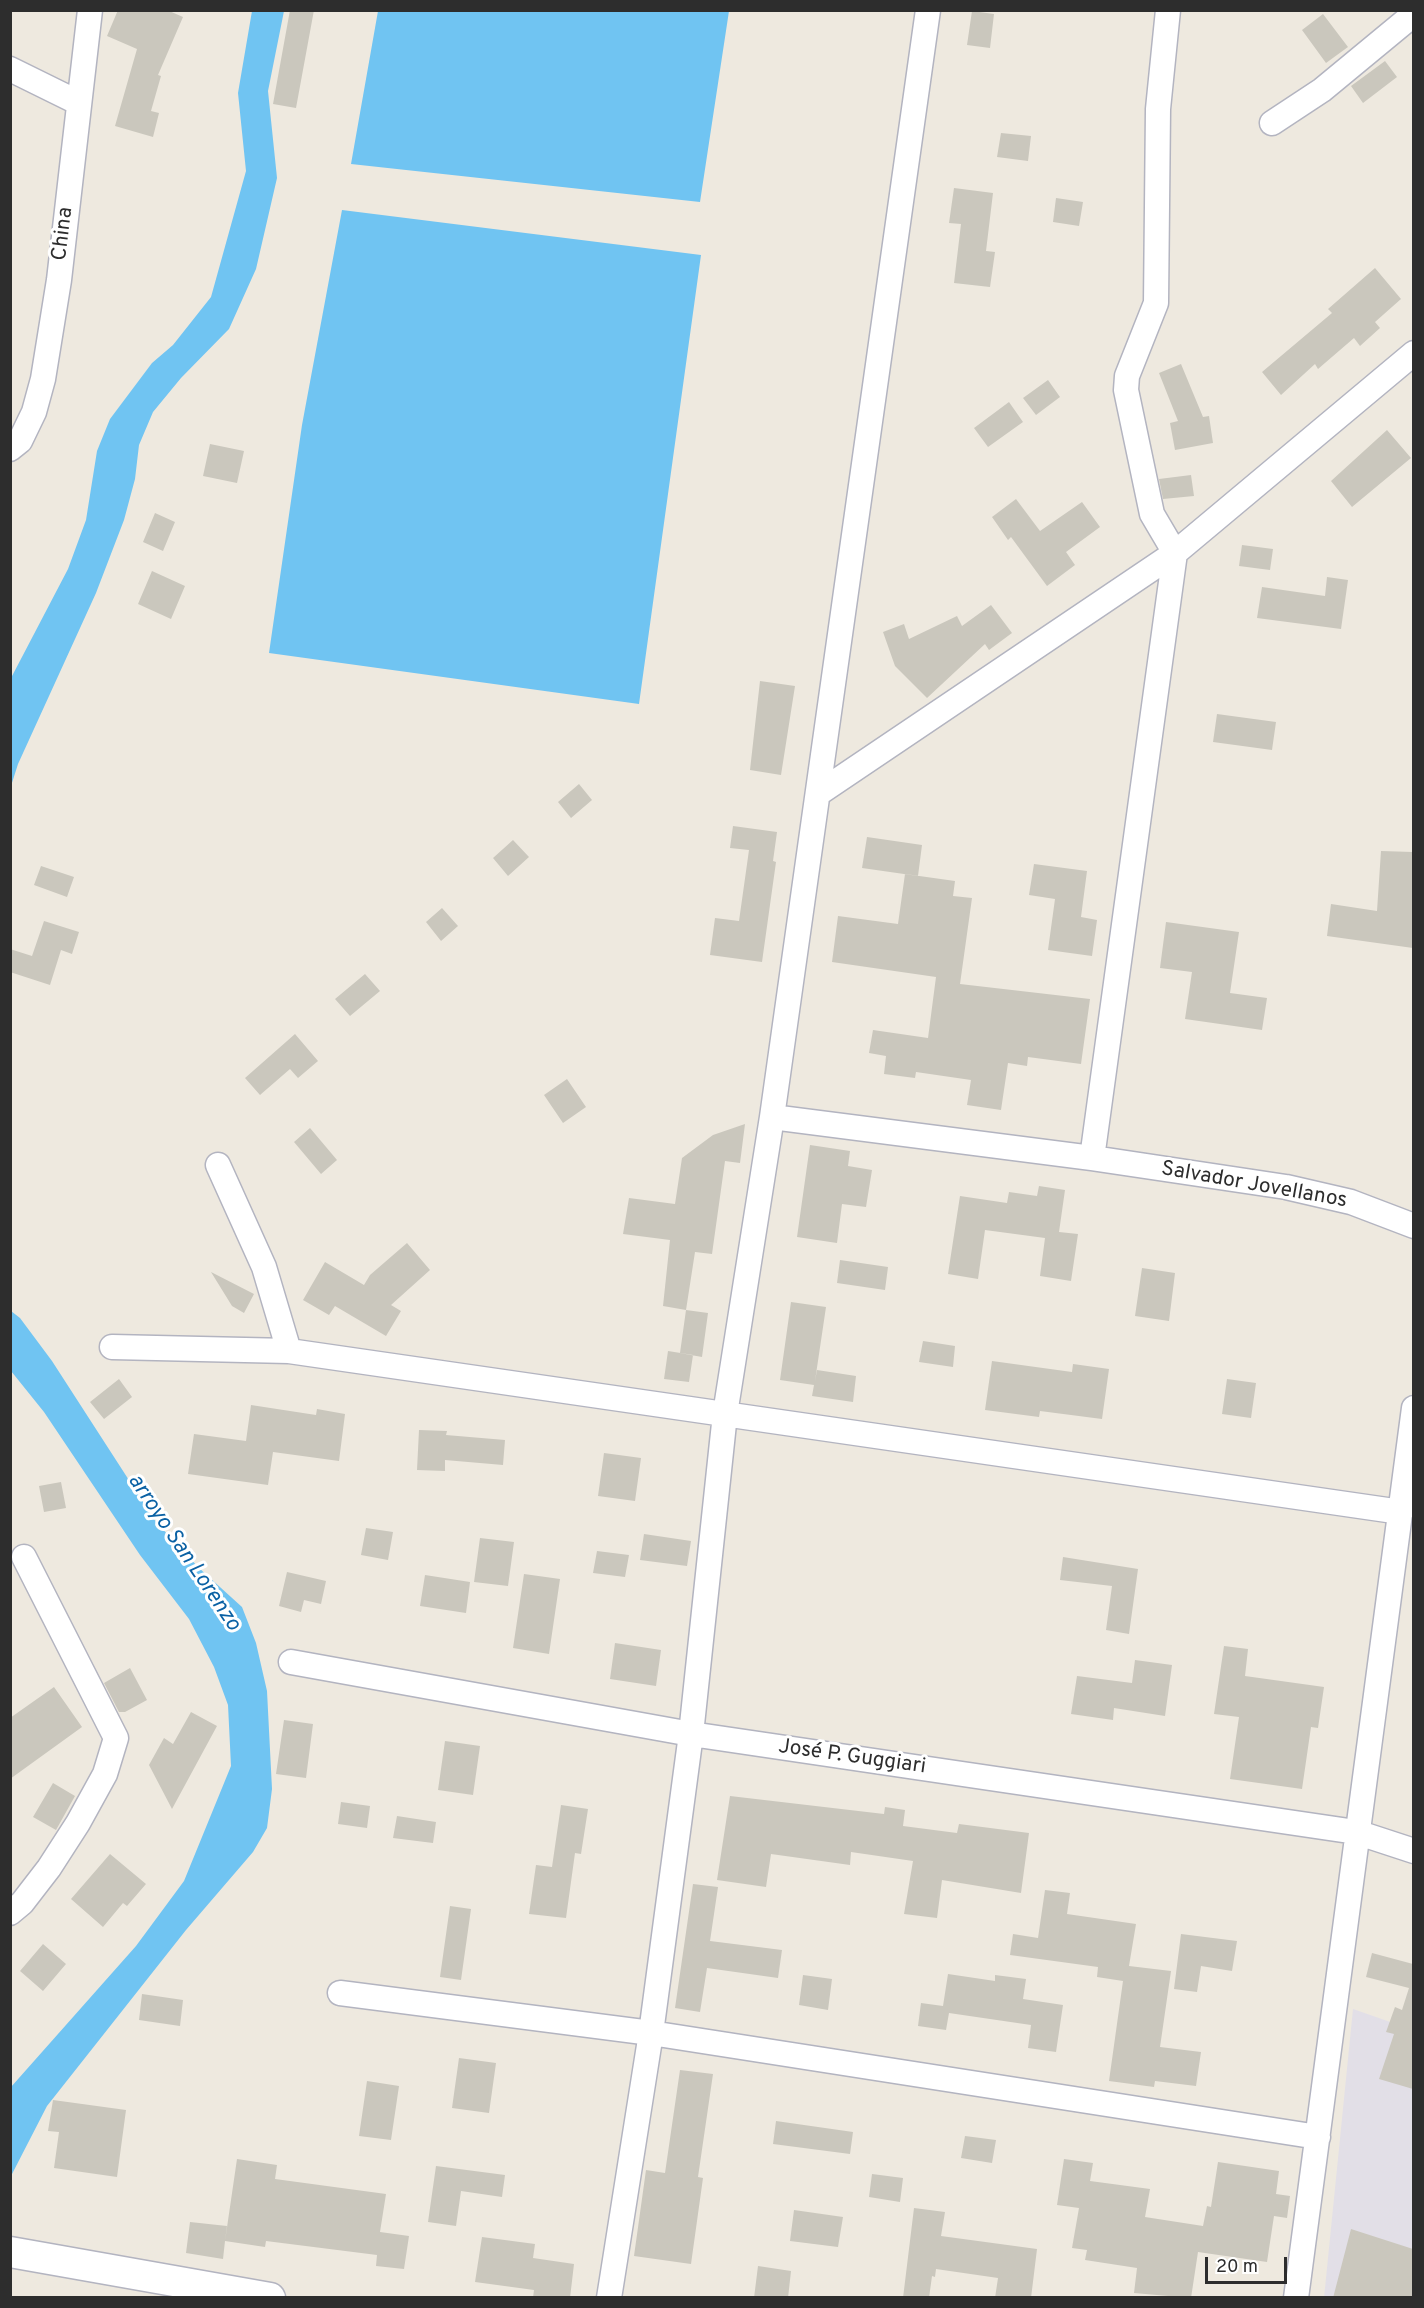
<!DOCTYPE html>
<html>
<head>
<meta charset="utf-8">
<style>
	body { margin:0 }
	#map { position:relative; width:1424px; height:2308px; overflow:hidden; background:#eee9df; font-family:Overpass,sans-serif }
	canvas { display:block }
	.frame { position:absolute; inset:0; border:12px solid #2d2d2d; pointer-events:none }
	.scale { position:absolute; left:1205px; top:2257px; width:82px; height:27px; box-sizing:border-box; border:3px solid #2d2d2d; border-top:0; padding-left:8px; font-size:18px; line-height:21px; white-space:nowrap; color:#2d2d2d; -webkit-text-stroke:4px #fff; paint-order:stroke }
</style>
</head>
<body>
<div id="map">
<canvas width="1424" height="2308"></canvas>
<div class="frame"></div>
<div class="scale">20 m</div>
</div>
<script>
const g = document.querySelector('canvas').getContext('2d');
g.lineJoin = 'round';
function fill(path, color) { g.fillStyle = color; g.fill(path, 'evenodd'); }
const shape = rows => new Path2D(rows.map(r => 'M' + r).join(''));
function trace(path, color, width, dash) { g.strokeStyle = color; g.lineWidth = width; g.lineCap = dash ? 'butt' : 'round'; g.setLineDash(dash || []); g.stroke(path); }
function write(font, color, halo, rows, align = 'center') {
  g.font = font + ' Overpass,sans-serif'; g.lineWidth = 6; g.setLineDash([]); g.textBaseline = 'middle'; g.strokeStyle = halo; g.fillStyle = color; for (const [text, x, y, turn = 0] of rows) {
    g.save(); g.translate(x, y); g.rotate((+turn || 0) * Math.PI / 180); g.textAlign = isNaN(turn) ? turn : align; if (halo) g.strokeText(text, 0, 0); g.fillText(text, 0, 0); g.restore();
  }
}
const industrial = shape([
	[1353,2009,1413,2030,1413,2297,1324,2298]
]);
const water = shape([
	[252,11,284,11,268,91,277,178,256,269,229,329,181,378,153,412,139,445,135,479,124,520,96,593,18,764,11,786,11,678,68,569,86,520,97,451,110,419,152,363,173,345,211,297,246,171,238,93],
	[378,11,729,11,700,202,351,164],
	[342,210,701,255,639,704,269,653,302,425],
	[11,1311,20,1318,52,1361,156,1522,199,1568,242,1607,256,1643,267,1691,272,1789,267,1828,253,1852,186,1930,47,2106,11,2176,11,2087,136,1946,184,1881,231,1766,228,1705,214,1667,189,1619,140,1555,44,1412,11,1371]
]);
const building = shape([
	[118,10,167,10,183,17,158,75,161,76,151,111,159,113,153,137,115,126,137,49,107,36],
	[290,10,314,10,296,108,273,104],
	[972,11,994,14,990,48,967,45],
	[1323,14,1348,47,1326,63,1302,30],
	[1385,61,1397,77,1363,103,1351,86],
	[1001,133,1031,136,1028,161,997,157],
	[954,188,993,193,986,251,995,252,990,287,954,283,961,224,949,223],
	[1056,198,1083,202,1079,226,1053,222],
	[1375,268,1401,299,1375,322,1380,328,1360,346,1354,338,1318,369,1315,364,1281,395,1262,372,1332,313,1328,309],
	[1181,364,1203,417,1209,416,1213,443,1175,450,1170,423,1178,421,1159,373],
	[1048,380,1060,397,1036,415,1023,398],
	[1009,402,1023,422,988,447,974,428],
	[1387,430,1411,458,1352,507,1331,481],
	[210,444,244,451,237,483,203,476],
	[1191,475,1194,496,1163,499,1159,479],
	[1016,499,1040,531,1082,502,1100,527,1066,552,1075,565,1047,586,1011,537,1008,540,992,517],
	[155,513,175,522,163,551,143,542],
	[1242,545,1273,549,1270,570,1239,566],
	[152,571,185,586,171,619,138,604],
	[1327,577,1348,580,1341,629,1257,618,1262,587,1325,596],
	[991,605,1012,633,989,650,985,644,927,698,895,666,883,632,904,624,909,639,957,616,962,626],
	[760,681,795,686,781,775,750,770],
	[1217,714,1276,722,1272,750,1213,742],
	[579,784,592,800,571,818,558,802],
	[733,826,777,832,773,861,776,862,762,962,710,955,715,918,739,921,749,850,730,848],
	[867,837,922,845,918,876,862,868],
	[513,840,529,857,508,876,493,858],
	[1381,851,1413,852,1413,948,1327,936,1331,904,1377,911],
	[1034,864,1087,871,1081,917,1097,920,1092,956,1048,950,1055,899,1029,895],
	[41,866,74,877,67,897,34,885],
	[905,874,955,881,953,896,972,898,960,984,1090,999,1081,1064,1028,1057,1027,1066,1008,1063,1001,1110,967,1105,971,1080,916,1072,915,1078,884,1074,886,1056,869,1053,873,1030,928,1038,936,977,832,962,838,916,898,924],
	[442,908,458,926,441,941,426,922],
	[44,921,79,932,72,954,61,950,50,985,10,972,10,949,32,956],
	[1166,922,1239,932,1230,993,1267,998,1262,1030,1185,1019,1192,972,1160,968],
	[365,974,380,991,350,1016,335,999],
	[295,1034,318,1061,298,1078,290,1069,260,1095,245,1078],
	[567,1079,586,1107,563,1123,544,1095],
	[745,1124,740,1163,725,1161,712,1254,695,1252,686,1310,663,1306,670,1240,623,1234,629,1198,675,1204,682,1158,713,1135],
	[310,1128,337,1160,321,1174,294,1142],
	[810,1145,850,1151,848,1166,872,1170,866,1207,842,1204,837,1243,797,1237],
	[1039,1186,1065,1190,1059,1232,1078,1234,1071,1281,1040,1276,1045,1238,985,1230,978,1279,948,1274,960,1196,1007,1203,1009,1192,1037,1196],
	[407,1243,430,1270,391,1305,401,1311,386,1336,335,1306,329,1315,303,1300,325,1262,364,1285,370,1275],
	[840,1260,888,1267,885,1290,837,1283],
	[1142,1268,1175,1273,1169,1321,1135,1316],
	[211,1272,254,1294,244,1313,232,1306],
	[791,1302,826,1307,815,1381,817,1370,856,1376,853,1402,812,1396,814,1385,780,1380],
	[686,1310,708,1313,702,1357,680,1353],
	[923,1341,955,1346,953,1367,919,1362],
	[668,1351,693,1355,689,1382,664,1379],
	[992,1361,1072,1372,1073,1364,1109,1369,1102,1419,1040,1411,1039,1417,985,1410],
	[119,1379,132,1397,104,1419,90,1402],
	[1227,1379,1256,1383,1251,1418,1222,1414],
	[251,1405,316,1415,317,1409,345,1414,339,1461,273,1452,268,1485,188,1474,194,1434,246,1441],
	[419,1430,447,1431,446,1435,505,1440,503,1465,445,1460,445,1471,417,1470],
	[604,1453,641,1458,635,1501,598,1496],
	[61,1482,66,1508,44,1512,39,1486],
	[366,1528,393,1532,388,1560,361,1555],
	[644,1534,691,1541,687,1566,640,1560],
	[480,1538,514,1542,508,1586,474,1582],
	[597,1551,629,1555,625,1577,593,1573],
	[1063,1557,1138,1569,1129,1634,1106,1630,1112,1586,1060,1580],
	[287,1572,326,1581,321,1604,304,1600,301,1612,279,1606],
	[524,1574,560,1579,549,1654,513,1648],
	[425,1575,470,1582,466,1613,420,1606],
	[615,1643,661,1650,656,1686,610,1679],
	[1224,1646,1248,1649,1245,1676,1324,1687,1318,1728,1311,1727,1302,1789,1230,1779,1239,1717,1214,1714],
	[1135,1660,1172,1665,1165,1716,1114,1708,1113,1720,1071,1714,1077,1676,1132,1683],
	[130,1668,147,1700,125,1712,119,1712,104,1683],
	[54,1687,82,1727,10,1779,10,1718],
	[191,1712,217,1726,172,1809,149,1765,164,1738,173,1744],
	[284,1720,313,1724,306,1778,276,1774],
	[445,1741,480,1746,473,1795,438,1790],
	[53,1783,75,1796,56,1830,33,1817],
	[730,1796,884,1814,885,1807,905,1810,903,1826,957,1833,959,1824,1029,1833,1021,1893,942,1880,937,1918,904,1914,913,1861,851,1852,850,1865,771,1854,766,1887,717,1880],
	[341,1802,370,1806,367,1828,338,1824],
	[561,1805,588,1809,581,1854,575,1853,566,1918,529,1914,536,1865,552,1867],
	[397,1816,436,1822,433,1843,393,1838],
	[110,1854,146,1884,127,1906,123,1903,103,1927,71,1899],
	[693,1884,718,1887,710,1941,782,1950,778,1978,707,1968,700,2012,675,2008],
	[1045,1890,1070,1893,1067,1914,1136,1924,1129,1966,1171,1971,1160,2047,1201,2052,1196,2086,1155,2081,1154,2087,1109,2081,1123,1981,1097,1977,1098,1967,1010,1955,1013,1934,1038,1938],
	[450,1906,471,1909,461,1980,440,1977],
	[1181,1934,1237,1941,1232,1971,1201,1966,1197,1992,1174,1989],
	[43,1944,66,1964,43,1991,20,1971],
	[1372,1953,1413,1964,1413,2089,1379,2079,1394,2034,1386,2032,1395,2007,1402,2010,1409,1988,1366,1977],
	[948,1974,995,1981,995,1975,1026,1979,1023,1999,1063,2005,1056,2052,1028,2048,1031,2025,949,2013,946,2030,918,2026,921,2003,943,2006],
	[803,1975,832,1979,828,2010,799,2005],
	[142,1994,183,2000,180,2026,139,2020],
	[459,2058,496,2063,489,2113,452,2108],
	[680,2070,713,2074,698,2177,703,2178,691,2264,634,2256,646,2170,665,2173],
	[367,2081,399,2086,391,2140,359,2136],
	[53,2100,126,2110,117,2177,54,2168,59,2132,48,2131],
	[776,2121,853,2132,850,2154,773,2144],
	[965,2136,996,2140,992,2163,961,2158],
	[237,2159,277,2165,275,2179,386,2194,380,2232,409,2236,404,2269,376,2266,377,2255,266,2241,265,2247,225,2241,223,2259,186,2253,190,2222,227,2226,225,2241],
	[1064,2159,1093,2163,1090,2181,1150,2189,1145,2217,1203,2226,1207,2206,1211,2207,1218,2162,1279,2171,1276,2194,1290,2196,1287,2218,1274,2216,1267,2262,1198,2252,1191,2298,1134,2293,1137,2268,1085,2260,1087,2250,1072,2248,1079,2208,1057,2205],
	[436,2166,505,2175,502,2197,461,2191,456,2226,428,2222],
	[872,2174,903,2178,900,2202,869,2197],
	[914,2208,945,2212,941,2236,1037,2249,1031,2298,995,2298,998,2278,936,2269,935,2277,932,2276,929,2298,903,2298],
	[794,2210,843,2217,838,2247,790,2241],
	[1351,2229,1413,2249,1413,2298,1333,2298],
	[482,2237,535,2244,533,2258,574,2264,570,2298,533,2298,534,2290,475,2282],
	[758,2266,791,2271,788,2298,754,2298]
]);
const minor = shape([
	[10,69,79,103],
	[1272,123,1322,90,1414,14],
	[10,449,20,441,34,412,43,379,59,280,90,10],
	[819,793,1175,553,1414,353],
	[772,1117,1092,1158,1286,1187,1351,1202,1414,1226],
	[1092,1158,1175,553,1152,514,1126,390,1127,376,1156,303,1158,109,1168,10],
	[218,1165,264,1267,289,1351],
	[112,1347,289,1351,1401,1512],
	[291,1662,691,1734,1356,1832,1414,1851],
	[10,1913,22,1903,49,1868,78,1823,105,1774,116,1738,24,1557],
	[340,1993,651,2033,1318,2137],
	[609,2298,651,2033,691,1734,725,1414,772,1117,928,10],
	[1296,2298,1414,1408]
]);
const tertiary = shape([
	[10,2252,270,2298]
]);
const streetNames = [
	["China",64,234,-83],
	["Salvador Jovellanos",1254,1186,10],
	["José P. Guggiari",852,1758,8]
];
const waterNames = [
	["arroyo San Lorenzo",183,1553,56]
];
fill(industrial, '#e2dfe7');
fill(water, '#70c4f2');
fill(building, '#cac7bd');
trace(minor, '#b3b4c0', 27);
trace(tertiary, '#b3b4c0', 33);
trace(minor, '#fff', 24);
trace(tertiary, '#fff', 30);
write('21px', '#2d2d2d', '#fff', streetNames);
write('italic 22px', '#0a61a4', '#fff', waterNames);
</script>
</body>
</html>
